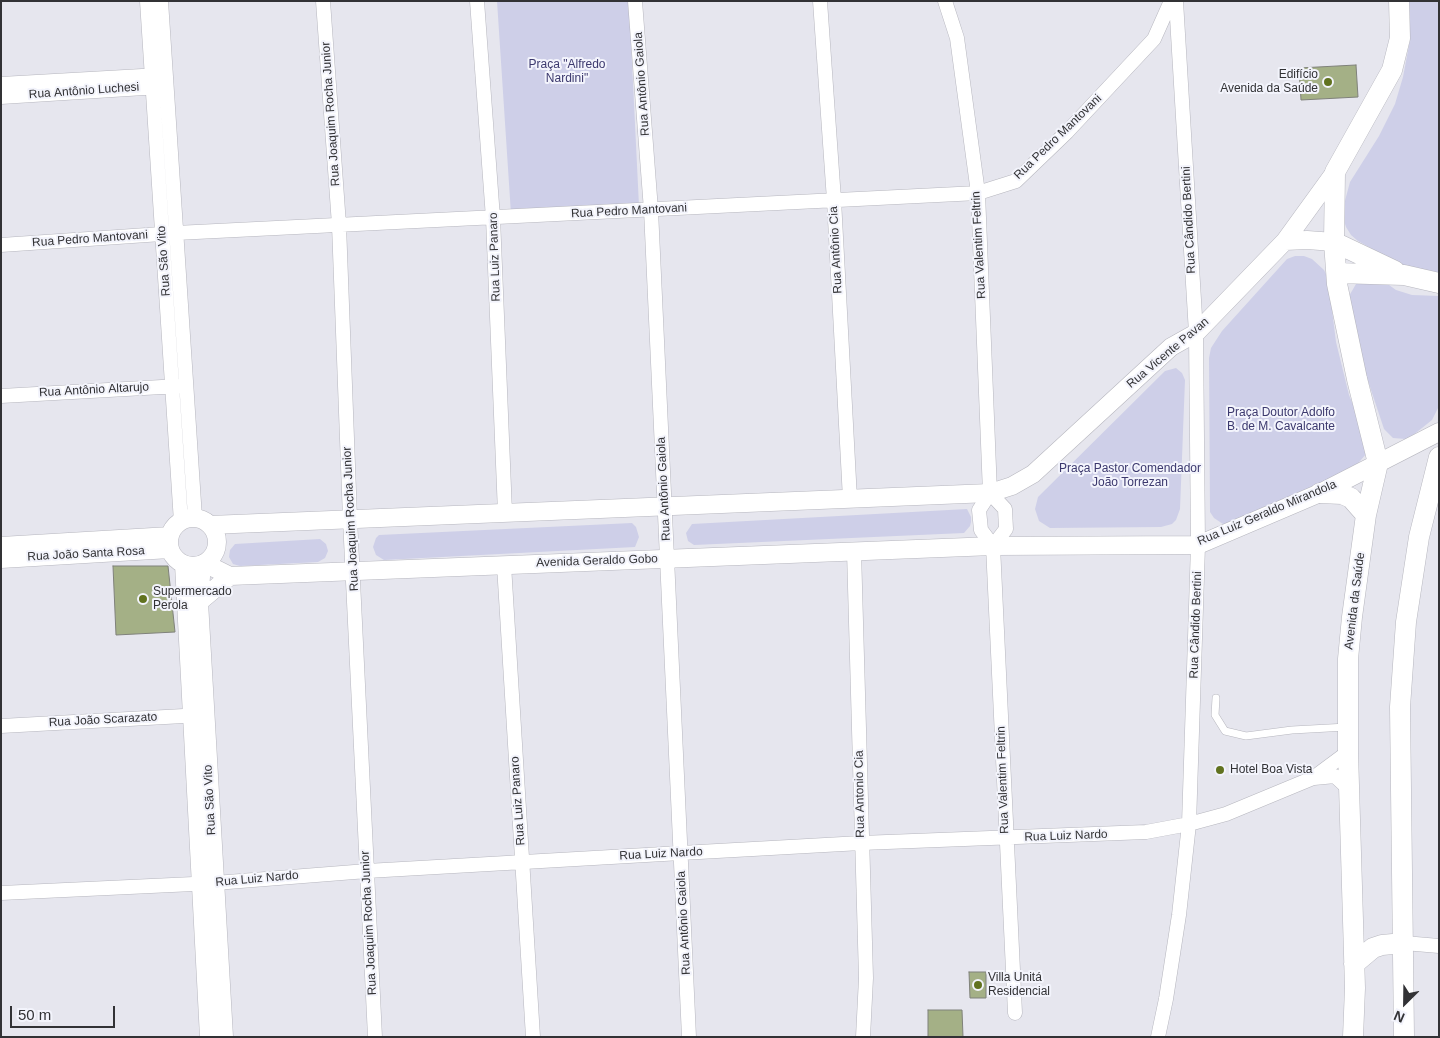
<!DOCTYPE html>
<html>
<head>
<meta charset="utf-8">
<style>
	body { margin:0 }
	#map { position:relative; width:1440px; height:1038px; overflow:hidden; background:#e6e6ee; font-family:Helvetica,sans-serif }
	canvas { display:block }
	.frame { position:absolute; inset:0; border:2px solid #323235; pointer-events:none }
	.north { position:absolute; left:1380px; top:978px; width:50px; height:50px; -webkit-text-stroke:4px #f3f4fc; paint-order:stroke; rotate:203deg; font-size:14px; font-weight:700; line-height:20px; text-align:center; color:#323235 }
	.north::after { content:''; display:block; margin:auto; width:18px; height:22px; background:#323235; clip-path:polygon(50% 0,100% 100%,50% 72%,0 100%) }
	.scale { position:absolute; left:10px; top:1006px; width:105px; height:22px; box-sizing:border-box; border:2px solid #323235; border-top:0; padding-left:6px; font-size:15px; line-height:18px; white-space:nowrap; color:#323235; -webkit-text-stroke:4px #f3f4fc; paint-order:stroke }
</style>
</head>
<body>
<div id="map">
<canvas width="1440" height="1038"></canvas>
<div class="frame"></div>
<div class="north">N</div>
<div class="scale">50 m</div>
</div>
<script>
const g = document.querySelector('canvas').getContext('2d');
g.lineJoin = 'round';
function fill(path, color) { g.fillStyle = color; g.fill(path, 'evenodd'); }
const shape = rows => new Path2D(rows.map(r => 'M' + r).join(''));
function trace(path, color, width, dash) { g.strokeStyle = color; g.lineWidth = width; g.lineCap = dash ? 'butt' : 'round'; g.setLineDash(dash || []); g.stroke(path); }
function write(font, color, halo, rows, align = 'center') {
  g.font = font + ' Helvetica,sans-serif'; g.lineWidth = 4; g.setLineDash([]); g.textBaseline = 'middle'; g.strokeStyle = halo; g.fillStyle = color; for (const [text, x, y, turn = 0] of rows) {
    g.save(); g.translate(x, y); g.rotate((+turn || 0) * Math.PI / 180); g.textAlign = isNaN(turn) ? turn : align; if (halo) g.strokeText(text, 0, 0); g.fillText(text, 0, 0); g.restore();
  }
}
const green = shape([
	[497,1,629,1,639,206,511,214],
	[1409,1,1439,1,1439,274,1403,266,1358,241,1351,235,1346,227,1343,218,1343,208,1350,182,1379,136,1395,104,1403,77,1410,40],
	[1295,256,1304,256,1312,259,1324,270,1328,278,1336,342,1349,395,1367,438,1366,454,1355,467,1234,526,1226,526,1214,518,1210,512,1209,358,1211,348,1222,331,1287,259],
	[1361,280,1382,280,1396,290,1412,295,1439,296,1439,406,1432,420,1412,436,1406,439,1393,438,1384,429,1364,369,1349,296,1356,284],
	[1176,368,1182,373,1185,380,1180,509,1176,520,1172,524,1161,527,1050,528,1039,521,1035,509,1038,497,1165,371],
	[967,509,971,517,971,522,970,526,964,533,694,545,688,541,686,533,692,524],
	[632,523,636,527,639,537,635,547,384,560,376,555,373,547,376,538,379,535],
	[320,539,326,544,328,551,325,558,318,562,240,566,233,564,229,557,230,550,235,544]
]);
const building = shape([
	[1356,65,1358,97,1301,100,1299,68,1356,65],
	[113,566,168,566,175,632,116,635,113,566],
	[969,972,986,972,986,998,970,998,969,972],
	[928,1010,962,1010,963,1037,928,1037,928,1010]
]);
const service = shape([
	[1216,698,1215,715,1225,731,1246,736,1292,730,1347,727]
]);
const minor = shape([
	[147,1,181,522],
	[161,1,195,518],
	[323,1,339,225,350,519,375,1037],
	[477,1,493,218,505,513],
	[635,1,651,210,689,1037],
	[820,1,834,200,850,499],
	[945,1,957,38,978,193,990,493,979,510,981,530,993,546,1015,1013],
	[1,84,160,75],
	[1,97,160,87],
	[1,245,176,233,978,193,1016,181,1067,132,1154,39,1171,1],
	[1,396,180,386],
	[990,493,1005,509,1006,529,993,546],
	[854,551,866,978,863,1037],
	[504,565,533,1037],
	[1,726,202,715],
	[1314,778,1335,776,1349,789],
	[1,893,215,883,367,871,681,853,861,843,1146,832,1189,824,1226,814,1313,778,1348,752],
	[1404,943,1439,946],
	[1158,1037,1166,999,1179,915,1189,824,1198,545,1196,333,1176,1]
]);
const tertiary = shape([
	[1285,241,1307,240,1334,242],
	'169 542a24 24 0 1 1 48 0a24 24 0 1 1-48 0Z',
	[210,525,990,493,1012,486,1033,474,1171,347,1196,333,1285,241,1335,172],
	[1,546,170,536],
	[1,559,170,549],
	[204,563,230,576,993,546,1198,545,1320,493,1439,432],
	[184,564,209,1037],
	[202,564,199,602,224,1037],
	[199,602,230,576]
]);
const secondary = shape([
	[1334,242,1395,271],
	[1337,273,1404,275,1439,283],
	[1320,493,1342,494,1351,498,1366,515],
	[1354,964,1373,948,1382,945,1404,943],
	[1353,1037,1355,988,1348,752,1348,659,1352,617,1366,515,1378,463,1357,379,1337,284,1334,242,1335,172,1392,70,1400,38,1399,1],
	[1404,1037,1400,707,1406,622,1419,537,1439,457]
]);
const markers = [
	[1328,82,5,"#61721f"],
	[143,599,5,"#61721f"],
	[1220,770,5,"#61721f"],
	[978,985,5,"#61721f"]
];
const parkNames = [
	["Praça \"Alfredo",567,65],
	["Nardini\"",567,79],
	["Praça Doutor Adolfo",1281,413],
	["B. de M. Cavalcante",1281,427],
	["Praça Pastor Comendador",1130,469],
	["João Torrezan",1130,483]
];
const poiNames = [
	["Edifício",1318,75,"right"],
	["Avenida da Saúde",1318,89,"right"],
	["Supermercado",153,592],
	["Perola",153,606],
	["Hotel Boa Vista",1230,770],
	["Villa Unitá",988,978],
	["Residencial",988,992]
];
const streetNames = [
	["Rua Antônio Gaiola",642,84,-94],
	["Rua Antônio Luchesi",84,91,-4],
	["Rua Joaquim Rocha Junior",331,114,-94],
	["Rua Pedro Mantovani",1058,137,-44],
	["Rua Pedro Mantovani",629,211,-3],
	["Rua Cândido Bertini",1189,220,-93],
	["Rua Pedro Mantovani",90,239,-4],
	["Rua Valentim Feltrin",979,245,-93],
	["Rua Antônio Cia",836,250,-93],
	["Rua Luiz Panaro",495,257,-92],
	["Rua São Vito",164,261,-94],
	["Rua Vicente Pavan",1168,353,-40],
	["Rua Antônio Altarujo",94,390,-3],
	["Rua Antônio Gaiola",664,489,-93],
	["Rua Luiz Geraldo Mirandola",1267,513,-23],
	["Rua Joaquim Rocha Junior",351,519,-93],
	["Rua João Santa Rosa",86,554,-3],
	["Avenida Geraldo Gobo",597,561,-2],
	["Avenida da Saúde",1355,601,-83],
	["Rua Cândido Bertini",1196,625,-88],
	["Rua João Scarazato",103,720,-3],
	["Rua Valentim Feltrin",1003,780,-92],
	["Rua Antonio Cia",860,794,-91],
	["Rua São Vito",210,800,-93],
	["Rua Luiz Panaro",518,801,-94],
	["Rua Luiz Nardo",1066,836,-2],
	["Rua Luiz Nardo",661,854,-3],
	["Rua Luiz Nardo",257,879,-5],
	["Rua Joaquim Rocha Junior",369,923,-93],
	["Rua Antônio Gaiola",684,923,-93]
];
fill(green, '#cecfe8');
fill(building, '#a4b086');
trace(building, '#7f817a', 1);
trace(service, '#b6b6be', 8);
trace(minor, '#b6b6be', 15);
trace(tertiary, '#b6b6be', 19);
trace(secondary, '#b6b6be', 21);
trace(service, '#fff', 7);
trace(minor, '#fff', 14);
trace(tertiary, '#fff', 18);
trace(secondary, '#fff', 20);
for (const [x, y, r, color] of markers) { const dot = new Path2D(); dot.arc(x, y, r, 0, 2 * Math.PI); g.fillStyle = color; g.fill(dot); trace(dot, '#f3f4fc', 2); }
write('12px', '#3c396e', '#f3f4fc', parkNames);
write('12px', '#323235', '#f3f4fc', poiNames, 'left');
write('12px', '#323235', '#f3f4fc', streetNames);
</script>
</body>
</html>
